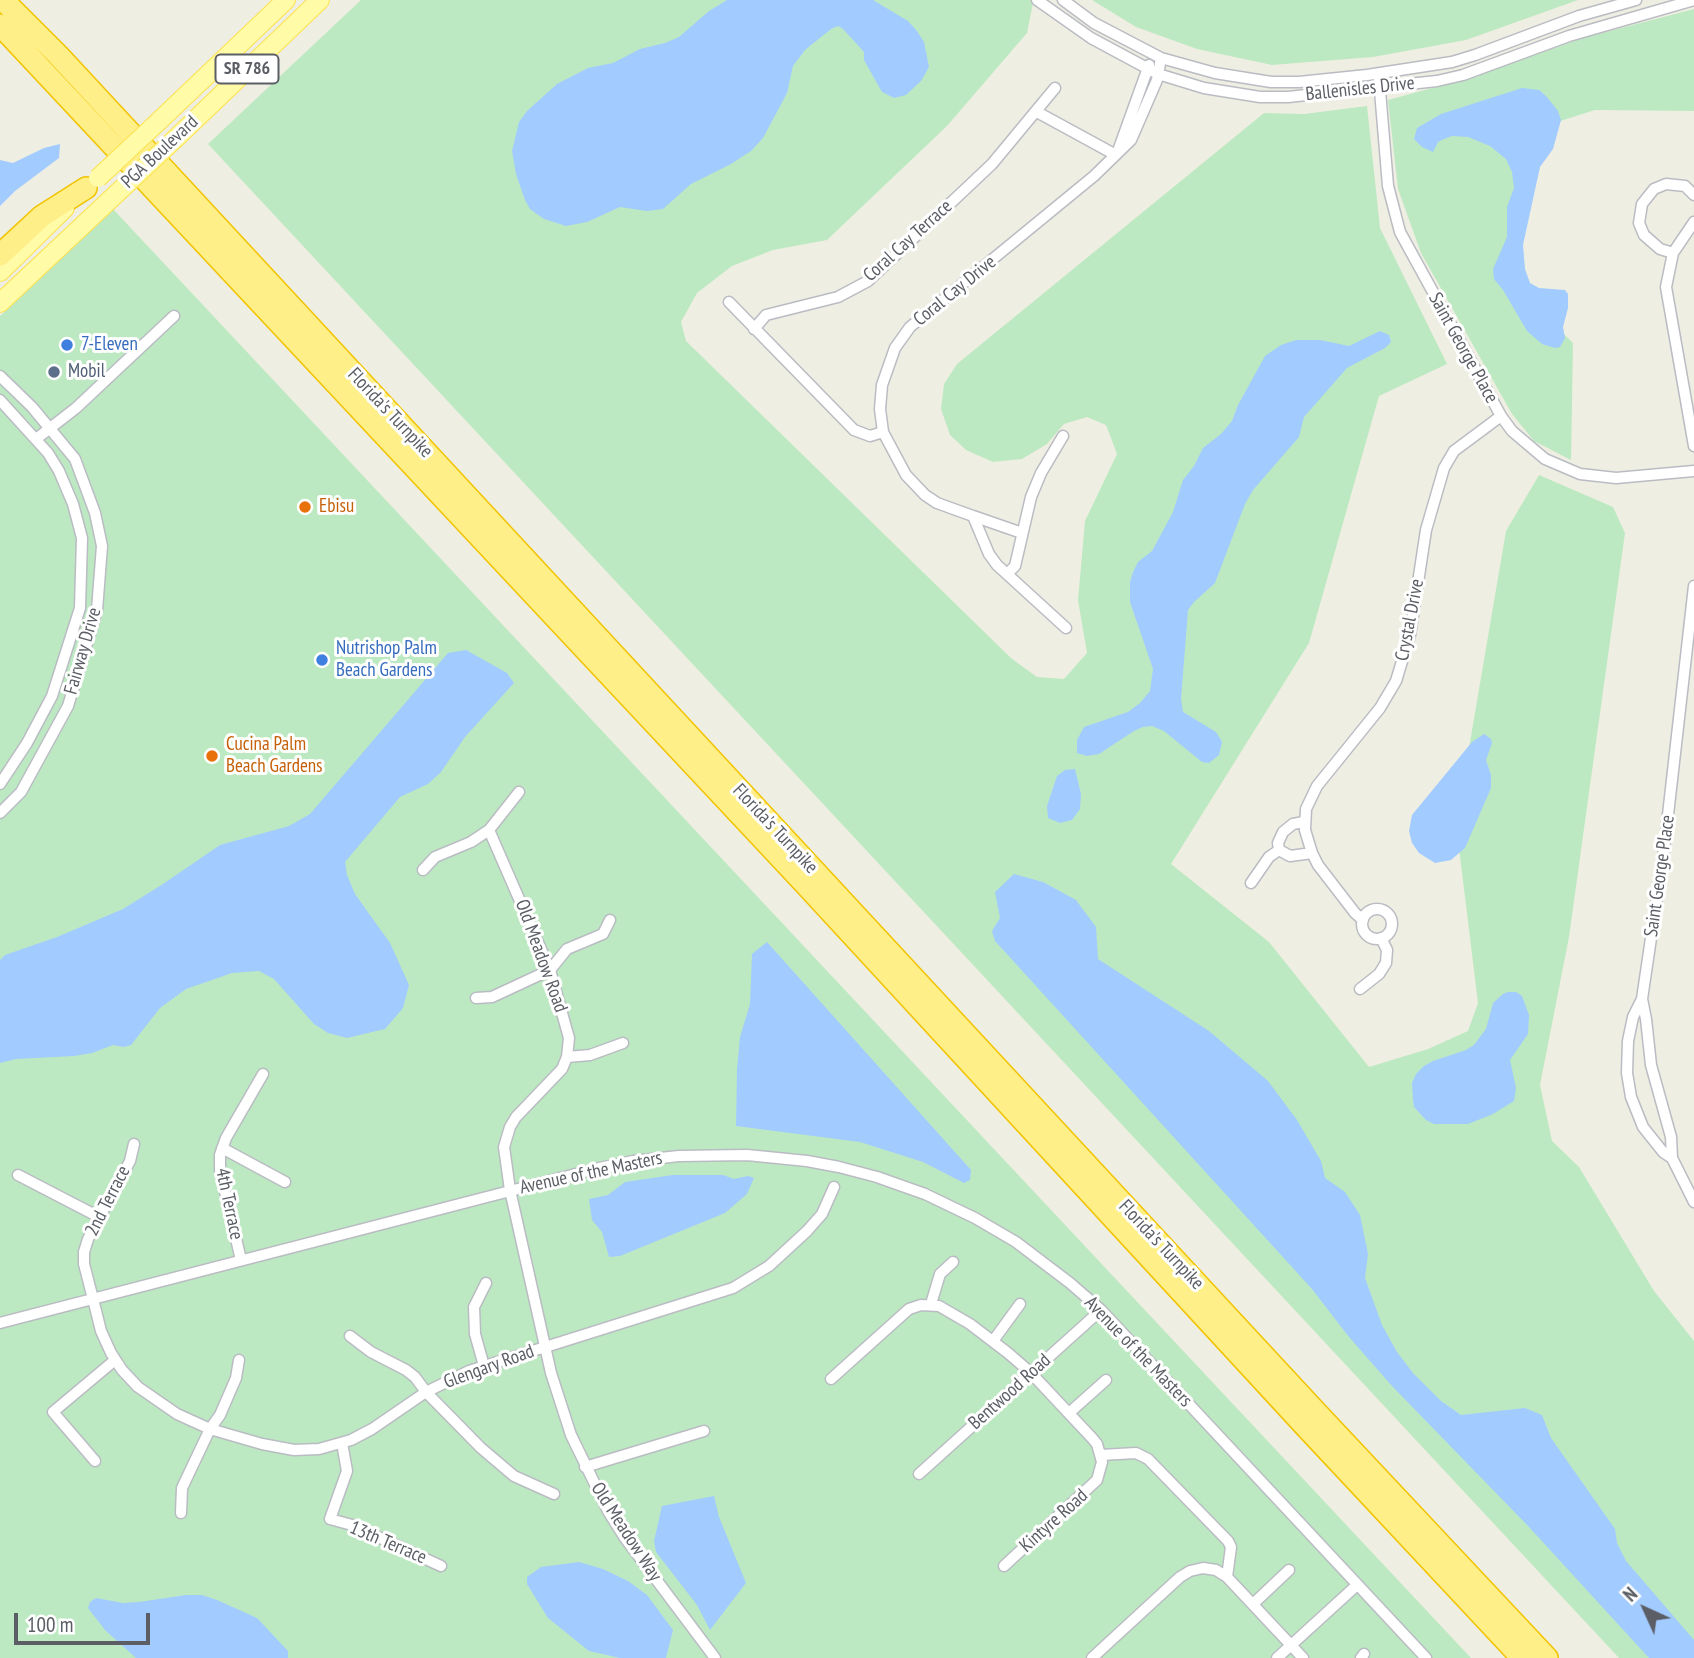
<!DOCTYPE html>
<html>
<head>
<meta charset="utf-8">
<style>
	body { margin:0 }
	#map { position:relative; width:1694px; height:1658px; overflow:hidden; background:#efeee2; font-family:"PT Sans Narrow",sans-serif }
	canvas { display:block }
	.north { position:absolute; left:1610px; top:1574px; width:70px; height:70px; -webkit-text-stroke:5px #fff; paint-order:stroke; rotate:315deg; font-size:19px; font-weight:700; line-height:28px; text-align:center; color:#5b5e65 }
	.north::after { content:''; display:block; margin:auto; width:24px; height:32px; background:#5b5e65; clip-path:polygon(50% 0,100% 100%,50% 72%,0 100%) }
	.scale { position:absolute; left:14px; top:1613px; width:136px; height:32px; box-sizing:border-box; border:4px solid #5b5e65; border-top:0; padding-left:9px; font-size:21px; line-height:24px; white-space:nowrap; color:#5b5e65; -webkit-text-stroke:5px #fff; paint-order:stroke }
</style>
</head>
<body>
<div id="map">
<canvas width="1694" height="1658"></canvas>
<div class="north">N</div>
<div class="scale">100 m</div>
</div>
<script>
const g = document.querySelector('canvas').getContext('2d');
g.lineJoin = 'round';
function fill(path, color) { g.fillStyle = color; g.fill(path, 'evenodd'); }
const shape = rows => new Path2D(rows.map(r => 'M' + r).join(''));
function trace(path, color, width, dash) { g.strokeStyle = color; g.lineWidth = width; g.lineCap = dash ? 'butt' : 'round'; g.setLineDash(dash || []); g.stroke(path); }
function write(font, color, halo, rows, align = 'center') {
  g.font = font + ' "PT Sans Narrow",sans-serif'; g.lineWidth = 6; g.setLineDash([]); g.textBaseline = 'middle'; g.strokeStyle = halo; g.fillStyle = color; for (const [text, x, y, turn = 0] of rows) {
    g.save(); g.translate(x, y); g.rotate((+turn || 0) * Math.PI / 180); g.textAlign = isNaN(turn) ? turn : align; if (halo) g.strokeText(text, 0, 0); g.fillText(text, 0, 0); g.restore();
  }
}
const green = shape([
	[361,0,1030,0,1033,3,1027,33,947,126,827,240,773,250,732,266,697,293,681,322,686,341,1012,659,1037,677,1064,679,1087,653,1078,600,1085,521,1117,454,1106,425,1087,417,1064,424,1047,444,1022,459,993,462,966,450,950,435,941,409,944,384,957,364,1264,113,1304,114,1367,106,1380,228,1447,364,1379,396,1309,643,1171,864,1269,942,1369,1067,1428,1049,1468,1031,1478,1003,1456,824,1506,531,1539,475,1613,507,1625,533,1569,937,1540,1085,1552,1141,1579,1167,1654,1291,1694,1341,1694,1658,1619,1658,208,144],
	[1092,0,1578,0,1466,40,1373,57,1272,65,1197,49,1136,27],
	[1694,9,1694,111,1595,110,1532,130,1512,261,1536,306,1573,343,1571,460,1534,441,1512,414,1421,253,1398,189,1388,100,1465,79,1583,38],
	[113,209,1471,1658,0,1658,0,316]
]);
const water = shape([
	[727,0,873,0,908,21,917,31,924,42,929,67,921,81,906,95,894,98,882,92,864,60,864,52,843,29,838,26,831,29,805,50,793,66,787,93,763,138,751,151,731,164,691,184,663,209,647,211,620,207,587,222,566,226,544,219,530,209,525,200,516,174,512,151,519,122,527,111,557,84,588,68,613,63,640,49,665,43,679,37,709,11],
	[1522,88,1539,90,1546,96,1558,111,1561,120,1553,149,1540,167,1523,245,1525,269,1530,283,1539,288,1565,290,1568,294,1568,308,1563,327,1565,338,1560,347,1555,348,1542,344,1527,331,1503,290,1494,279,1493,269,1507,237,1507,207,1514,188,1512,172,1506,159,1490,146,1468,137,1452,136,1444,139,1438,142,1433,152,1422,147,1414,139,1417,128,1441,114],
	[60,144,59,158,15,191,0,206,0,160,13,163,44,148],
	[1380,331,1389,335,1391,342,1385,348,1347,368,1304,417,1299,437,1253,490,1245,504,1215,583,1194,602,1188,610,1181,699,1183,712,1216,732,1222,742,1219,755,1209,763,1202,762,1164,731,1152,726,1143,727,1134,731,1099,754,1087,756,1077,753,1077,740,1084,727,1128,712,1140,703,1150,691,1153,669,1130,602,1130,582,1133,572,1138,562,1152,551,1173,512,1183,480,1194,466,1203,448,1221,434,1232,421,1238,405,1265,356,1281,345,1296,340,1320,340,1349,346],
	[466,650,507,673,514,683,465,737,441,772,428,784,400,797,345,862,347,875,355,894,390,943,409,985,403,1008,385,1029,347,1038,328,1033,314,1024,274,979,259,971,232,973,186,989,160,1008,131,1045,124,1047,113,1045,92,1053,74,1056,16,1059,0,1063,0,960,5,955,57,937,123,909,163,884,220,845,289,826,310,814,448,653],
	[1484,734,1491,739,1492,743,1486,760,1491,775,1491,788,1465,848,1451,860,1435,863,1419,853,1412,843,1409,831,1412,815,1472,742],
	[1075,769,1081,794,1080,809,1072,820,1060,823,1048,818,1047,806,1057,776,1065,770],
	[1014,874,1043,882,1076,900,1096,927,1098,959,1209,1031,1268,1081,1297,1120,1321,1161,1325,1178,1345,1192,1360,1215,1368,1254,1365,1278,1382,1325,1397,1352,1413,1373,1441,1401,1461,1415,1525,1408,1542,1415,1551,1438,1615,1529,1617,1543,1626,1561,1694,1640,1694,1658,1649,1658,1529,1527,1392,1386,1349,1337,1312,1289,995,941,992,931,1000,918,995,892],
	[767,942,971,1170,970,1180,964,1183,923,1162,860,1142,736,1126,737,1069,740,1037,750,1004,752,954],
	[1508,992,1516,992,1522,996,1529,1015,1528,1034,1510,1060,1516,1088,1514,1101,1493,1114,1468,1124,1434,1124,1426,1120,1414,1107,1413,1100,1412,1083,1416,1074,1424,1066,1433,1061,1466,1050,1474,1045,1486,1029,1493,1003,1503,994],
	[673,1175,723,1175,734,1179,748,1176,754,1178,747,1194,725,1213,620,1256,609,1257,602,1232,592,1220,589,1199,608,1195,625,1182],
	[714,1496,719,1517,746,1583,710,1630,697,1605,656,1552,654,1541,662,1506],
	[579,1562,603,1569,628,1581,647,1595,673,1630,666,1658,620,1658,589,1651,548,1618,527,1584,527,1577,541,1567],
	[186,1595,202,1595,217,1600,257,1618,288,1651,288,1658,136,1658,105,1630,88,1608,90,1602,96,1598,123,1603,139,1602]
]);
const street = shape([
	[1037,0,1091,38,1158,74,1204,88,1260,97,1288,97,1437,81,1463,75,1569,36,1694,0],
	[1063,0,1094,23,1161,58,1215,73,1271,82,1299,82,1367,75,1452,62,1475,55,1579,16,1636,0],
	[1379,79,1388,186,1400,232,1501,416,1512,431,1545,459,1580,474,1616,478,1694,471],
	[1037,112,1114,154],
	[1118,151,1149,65],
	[1694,222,1673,253,1666,287,1694,446],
	[1673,253,1660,249,1644,235,1639,223,1642,204,1654,189,1666,184,1685,186,1694,195],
	[729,302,854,430,870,436,883,432],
	[754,329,766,315,838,297,868,281,992,164,1055,88],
	[0,376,32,407,75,459,95,513,102,546,97,610,68,706,21,792,0,813],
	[0,400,48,453,59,471,73,504,82,538,80,608,52,696,27,743,0,784],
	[36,439,76,408,174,316],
	[973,516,1022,533],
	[1007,574,1015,566,1031,497,1041,473,1063,436],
	[1066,628,997,565,989,554,973,516,937,503,925,495,906,475,883,432,880,409,882,385,895,348,910,327,1094,176,1131,140,1157,80,1161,58],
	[1304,822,1293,824,1283,832,1278,843,1279,850,1290,856,1312,853],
	[489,830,550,970,569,1038,567,1057,562,1069,516,1117,510,1127,504,1147,510,1190,551,1373,571,1435,608,1511,625,1538,715,1658],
	[423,870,435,857,471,842,489,830,519,792],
	[1251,883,1269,857,1279,850],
	'1362 924a15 15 0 1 1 30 0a15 15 0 1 1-30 0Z',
	[1363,920,1355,913,1318,865,1312,853,1305,830,1306,809,1317,786,1380,708,1396,681,1410,635,1426,530,1444,468,1454,451,1501,416],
	[1360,989,1379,974,1386,963,1387,950,1381,938],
	[476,998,492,997,550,970,567,949,603,934,610,920],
	[1642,999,1633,1017,1628,1041,1627,1073,1631,1097,1643,1127,1663,1152,1672,1158,1694,1202],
	[567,1057,590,1055,623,1043],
	[134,1144,130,1161,88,1239,84,1252,84,1264,93,1299,101,1331,111,1353,122,1370,138,1387,177,1414,210,1429,262,1444,294,1450,319,1449,351,1440,372,1429,426,1392,469,1371,733,1288,769,1266,807,1231,822,1214,834,1187],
	[222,1148,285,1182],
	[1672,1158,1671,1137,1651,1065,1646,1019,1642,999,1664,850,1694,586],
	[18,1175,99,1217],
	[241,1260,220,1170,220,1155,226,1138,263,1074],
	[931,1304,940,1274,953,1262],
	[0,1323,599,1168,633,1161,679,1156,747,1155,807,1161,839,1167,877,1177,925,1194,975,1218,1016,1242,1070,1283,1101,1310,1426,1658],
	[350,1336,371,1352,406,1370,415,1377,426,1392,481,1448,514,1476,554,1494],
	[993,1341,1020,1304],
	[484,1366,475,1334,474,1307,486,1283],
	[831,1379,909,1309,921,1305,939,1306,970,1324,1008,1353,1031,1373,1092,1438,1097,1444,1102,1462,1097,1480,1004,1566],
	[1069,1413,1106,1380],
	[342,1443,347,1471,330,1519,352,1525,441,1566],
	[1101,1455,1136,1453,1148,1459,1228,1541,1231,1547,1227,1577],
	[95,1461,53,1412,115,1360],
	[585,1467,704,1431],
	[919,1474,1101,1310],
	[181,1513,182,1488,210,1429,220,1415,236,1378,239,1360],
	[1253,1604,1289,1570],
	[1092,1658,1180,1577,1190,1571,1203,1568,1216,1570,1227,1577,1303,1658],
	[1277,1658,1357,1585],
	[1361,1658,1364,1654]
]);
const primary = shape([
	[159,121,286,0],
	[175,139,320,0],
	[0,272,65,208],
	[0,303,115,195]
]);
const highway = shape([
	[3,0,58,55,1316,1412,1547,1658],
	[0,25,806,885,1304,1425,1522,1658],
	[0,255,42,216,86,188]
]);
const primaryBridge = shape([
	[98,178,159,121],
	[115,195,175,139]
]);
const markers = [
	[67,345,7,"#3f7fe0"],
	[54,372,7,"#5c6f8a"],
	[305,507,7,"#e8710a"],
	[322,660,7,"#3f7fe0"],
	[212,756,7,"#e8710a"]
];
const shields = [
	[247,69,63]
];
const shieldNames = [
	["SR 786",247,69]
];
const streetNames = [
	["Ballenisles Drive",1360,89,-6],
	["PGA Boulevard",160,152,-43],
	["Coral Cay Terrace",908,241,-42],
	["Coral Cay Drive",955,291,-39],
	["Saint George Place",1463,348,61],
	["Florida's Turnpike",390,413,47],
	["Crystal Drive",1410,620,-79],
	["Fairway Drive",83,651,-74],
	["Florida's Turnpike",775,829,47],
	["Saint George Place",1660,876,-82],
	["Old Meadow Road",541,956,70],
	["Avenue of the Masters",591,1173,-12],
	["2nd Terrace",108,1201,-63],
	["4th Terrace",229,1204,78],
	["Florida's Turnpike",1161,1245,47],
	["Avenue of the Masters",1138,1352,46],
	["Glengary Road",489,1367,-20],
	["Bentwood Road",1010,1392,-42],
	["Kintyre Road",1054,1521,-42],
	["Old Meadow Way",626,1532,57],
	["13th Terrace",388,1543,23]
];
const shopNames = [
	["7-Eleven",81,345],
	["Nutrishop Palm",336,649],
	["Beach Gardens",336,671]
];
const serviceNames = [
	["Mobil",68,372]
];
const foodNames = [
	["Ebisu",319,507],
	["Cucina Palm",226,745],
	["Beach Gardens",226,767]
];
fill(green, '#bde9c2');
fill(water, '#a2cbff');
trace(street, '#babcc3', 13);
trace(primary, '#fde14d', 20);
trace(highway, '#f1c300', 24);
trace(street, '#fff', 10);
trace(primary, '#fffba7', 18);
trace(highway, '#ffef89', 21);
trace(primaryBridge, '#fde14d', 20, []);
trace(primaryBridge, '#fffba7', 18);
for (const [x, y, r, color] of markers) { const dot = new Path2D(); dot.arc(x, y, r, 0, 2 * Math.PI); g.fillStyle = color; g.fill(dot); trace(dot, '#fff', 2.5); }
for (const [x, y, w] of shields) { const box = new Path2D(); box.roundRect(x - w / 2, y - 14.5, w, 29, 5); g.fillStyle = '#fff'; g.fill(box); trace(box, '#5b5e65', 2); }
write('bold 18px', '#5b5e65', null, shieldNames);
write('19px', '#5b5e65', '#fff', streetNames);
write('19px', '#366cbe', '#fff', shopNames, 'left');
write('19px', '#4e5e75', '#fff', serviceNames, 'left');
write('19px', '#c56008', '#fff', foodNames, 'left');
</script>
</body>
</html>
